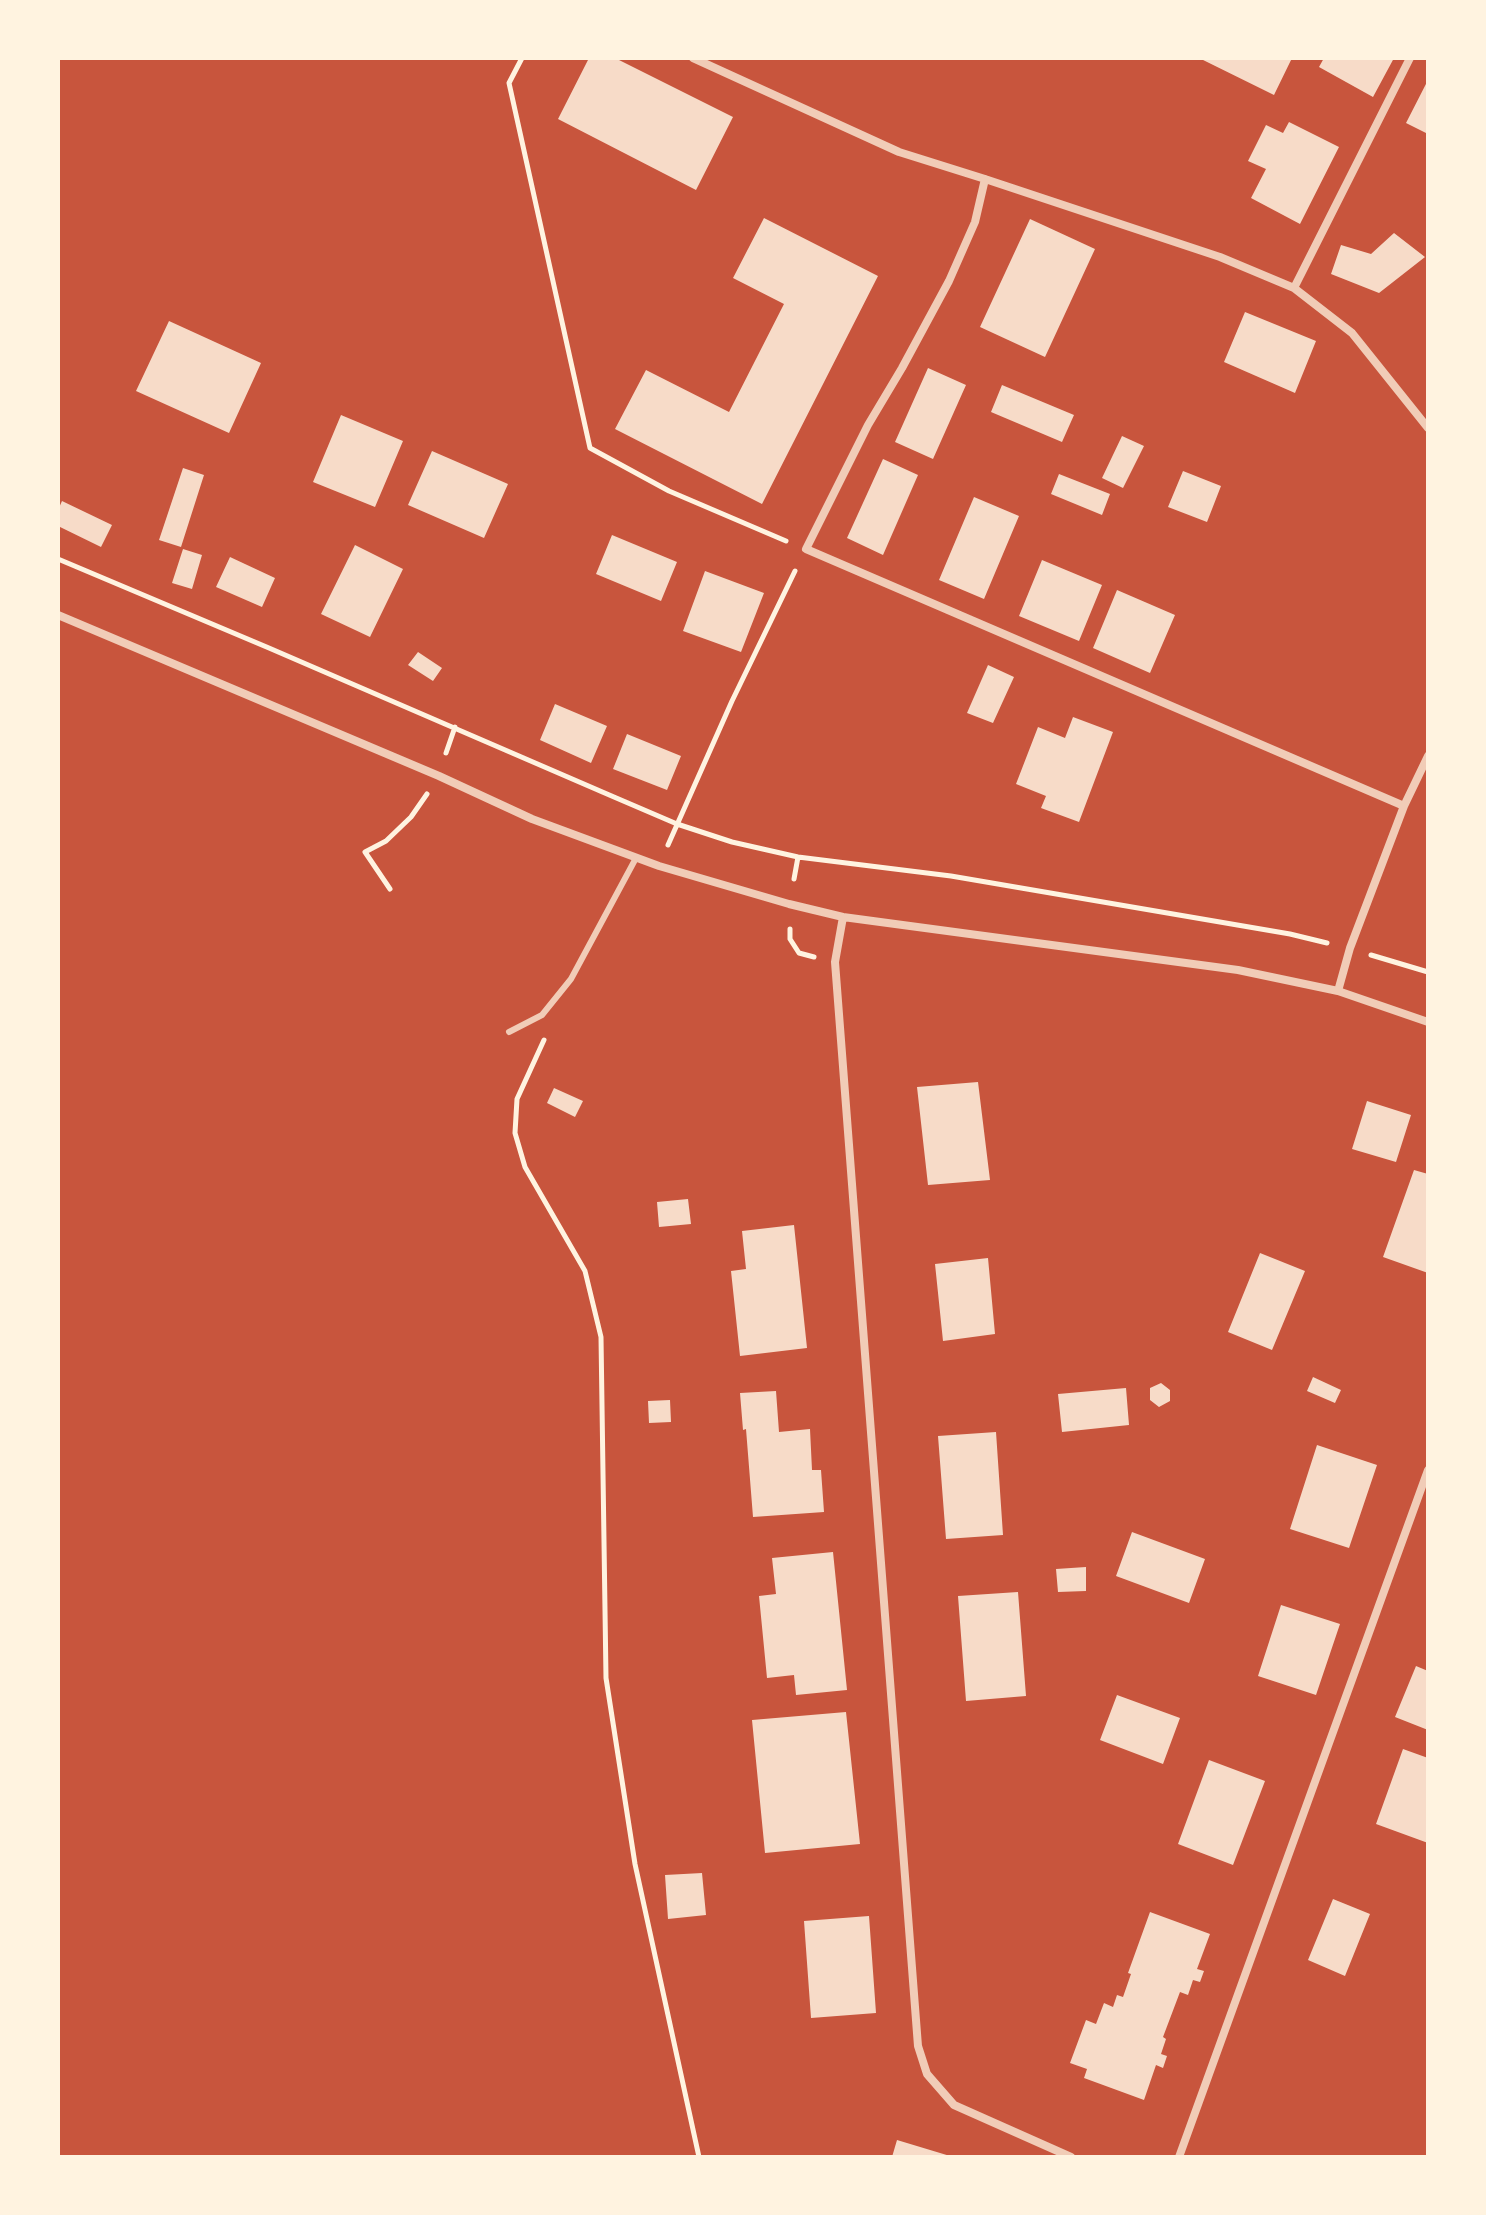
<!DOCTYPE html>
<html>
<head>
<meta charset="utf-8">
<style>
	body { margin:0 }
	#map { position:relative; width:1486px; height:2215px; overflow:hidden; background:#c8553d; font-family:"Roboto Serif",serif }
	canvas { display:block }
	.frame { position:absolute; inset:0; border:60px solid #fff3e0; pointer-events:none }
</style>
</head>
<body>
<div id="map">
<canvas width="1486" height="2215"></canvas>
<div class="frame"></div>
</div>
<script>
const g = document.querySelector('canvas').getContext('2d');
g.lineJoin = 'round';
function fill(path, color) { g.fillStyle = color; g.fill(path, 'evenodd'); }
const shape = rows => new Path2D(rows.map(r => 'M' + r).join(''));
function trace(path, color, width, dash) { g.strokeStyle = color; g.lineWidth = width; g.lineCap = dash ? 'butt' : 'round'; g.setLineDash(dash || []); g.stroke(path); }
const building = shape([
	[589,58,615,58,733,117,696,190,558,119],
	[1199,58,1292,58,1274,95],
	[1324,58,1394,58,1373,97,1319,67],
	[1428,80,1428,134,1406,123],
	[1289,122,1339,147,1300,224,1251,198,1266,169,1248,161,1266,125,1283,133],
	[764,218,878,276,762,504,615,429,646,370,729,412,784,304,733,278],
	[1030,219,1095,249,1045,357,980,327],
	[1394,233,1425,257,1379,293,1331,274,1341,245,1371,254],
	[1245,312,1316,341,1295,393,1224,362],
	[169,321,261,363,229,433,136,391],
	[928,368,966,385,933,459,895,442],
	[1002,385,1074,415,1062,442,991,412],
	[341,415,403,441,375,507,313,482],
	[1122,436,1144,446,1123,488,1102,478],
	[432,451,508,484,484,538,408,505],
	[883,459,918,475,883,555,847,538],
	[183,468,204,475,181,547,159,540],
	[1183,471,1221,486,1207,522,1168,507],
	[1059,474,1110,494,1102,515,1051,494],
	[974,497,1019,516,984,599,939,580],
	[62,501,112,525,101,547,58,526,58,510],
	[612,535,677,562,661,601,596,574],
	[355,545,403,569,370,637,321,614],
	[183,549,202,555,192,589,172,583],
	[230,557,275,578,262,607,216,587],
	[1042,560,1102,585,1079,641,1019,616],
	[705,571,764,593,741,652,683,631],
	[1117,590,1175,615,1150,673,1093,648],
	[418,652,442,668,433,681,408,665],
	[988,665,1014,677,993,723,967,713],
	[555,704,607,726,591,763,540,740],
	[1073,717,1113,732,1079,822,1041,808,1046,796,1016,784,1038,727,1065,738],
	[627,734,681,756,667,790,613,769],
	[978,1082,990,1180,928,1185,917,1087],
	[554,1088,583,1101,575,1117,547,1103],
	[1367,1101,1411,1115,1396,1162,1352,1149],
	[1414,1170,1428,1174,1428,1273,1383,1257],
	[688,1199,691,1224,659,1227,657,1202],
	[794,1225,807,1348,740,1356,731,1271,746,1269,742,1231],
	[1260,1253,1305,1271,1272,1350,1228,1332],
	[988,1258,995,1334,943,1341,935,1264],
	[1313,1377,1341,1390,1335,1403,1307,1391],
	[1161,1383,1170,1390,1170,1401,1159,1407,1150,1400,1150,1388],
	[1126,1388,1129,1425,1062,1432,1058,1394],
	[776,1391,779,1432,810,1429,812,1470,821,1470,824,1512,753,1517,746,1429,743,1430,740,1393],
	[670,1400,671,1422,649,1423,648,1401],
	[996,1432,1003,1535,946,1539,938,1436],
	[1317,1445,1377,1465,1349,1548,1290,1529],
	[1132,1532,1205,1559,1189,1603,1116,1576],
	[833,1552,847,1690,796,1695,794,1675,767,1678,759,1596,776,1594,772,1558],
	[1086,1567,1086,1591,1058,1592,1056,1569],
	[1018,1592,1026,1696,966,1701,958,1596],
	[1281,1605,1340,1624,1316,1695,1258,1676],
	[1416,1666,1428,1671,1428,1730,1395,1717],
	[1117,1695,1180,1718,1163,1764,1100,1740],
	[846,1712,860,1844,765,1853,752,1720],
	[1403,1749,1428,1758,1428,1843,1376,1824],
	[1209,1760,1265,1781,1233,1865,1178,1844],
	[702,1873,706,1915,668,1919,665,1875],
	[1333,1899,1370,1914,1345,1976,1308,1960],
	[1150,1912,1210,1934,1197,1969,1204,1971,1200,1982,1193,1980,1188,1995,1180,1992,1163,2037,1166,2039,1161,2054,1167,2056,1163,2068,1156,2065,1144,2100,1084,2078,1087,2069,1070,2063,1086,2020,1096,2024,1104,2003,1113,2007,1117,1995,1123,1997,1131,1974,1128,1973],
	[869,1916,876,2013,811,2018,804,1921],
	[897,2140,950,2156,950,2157,892,2157]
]);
const path = shape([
	[522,58,509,83,590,448,669,491,786,541],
	[58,559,269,648,614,797,677,824,732,842,798,857,951,876,1290,934,1327,943],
	[446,753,455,727],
	[668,845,732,701,795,571],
	[794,879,798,857],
	[390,889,365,852,386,841,411,817,427,794],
	[790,929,790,939,799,953,814,957],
	[1371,955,1428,972],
	[544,1040,517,1099,515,1133,525,1167,585,1271,601,1337,606,1678,635,1864,699,2157]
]);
const service = shape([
	[509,1032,542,1015,571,979,636,858]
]);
const minor = shape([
	[693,58,899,152,985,179,1220,257,1294,288,1352,333,1428,428],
	[985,179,975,222,949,281,902,368,868,425,806,549,1404,806],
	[1294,288,1410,58],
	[58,615,439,776,532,819,659,866,789,904,843,917,1238,970,1338,991,1428,1022],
	[843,917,835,962,918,2046,927,2074,954,2105,1071,2157],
	[1338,991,1350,948,1404,806,1428,756],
	[1179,2157,1428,1470]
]);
fill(building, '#f7dbc8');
trace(path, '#fff3e0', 5);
trace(service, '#f1ccb7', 6);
trace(minor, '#f1ccb7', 8);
</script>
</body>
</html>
